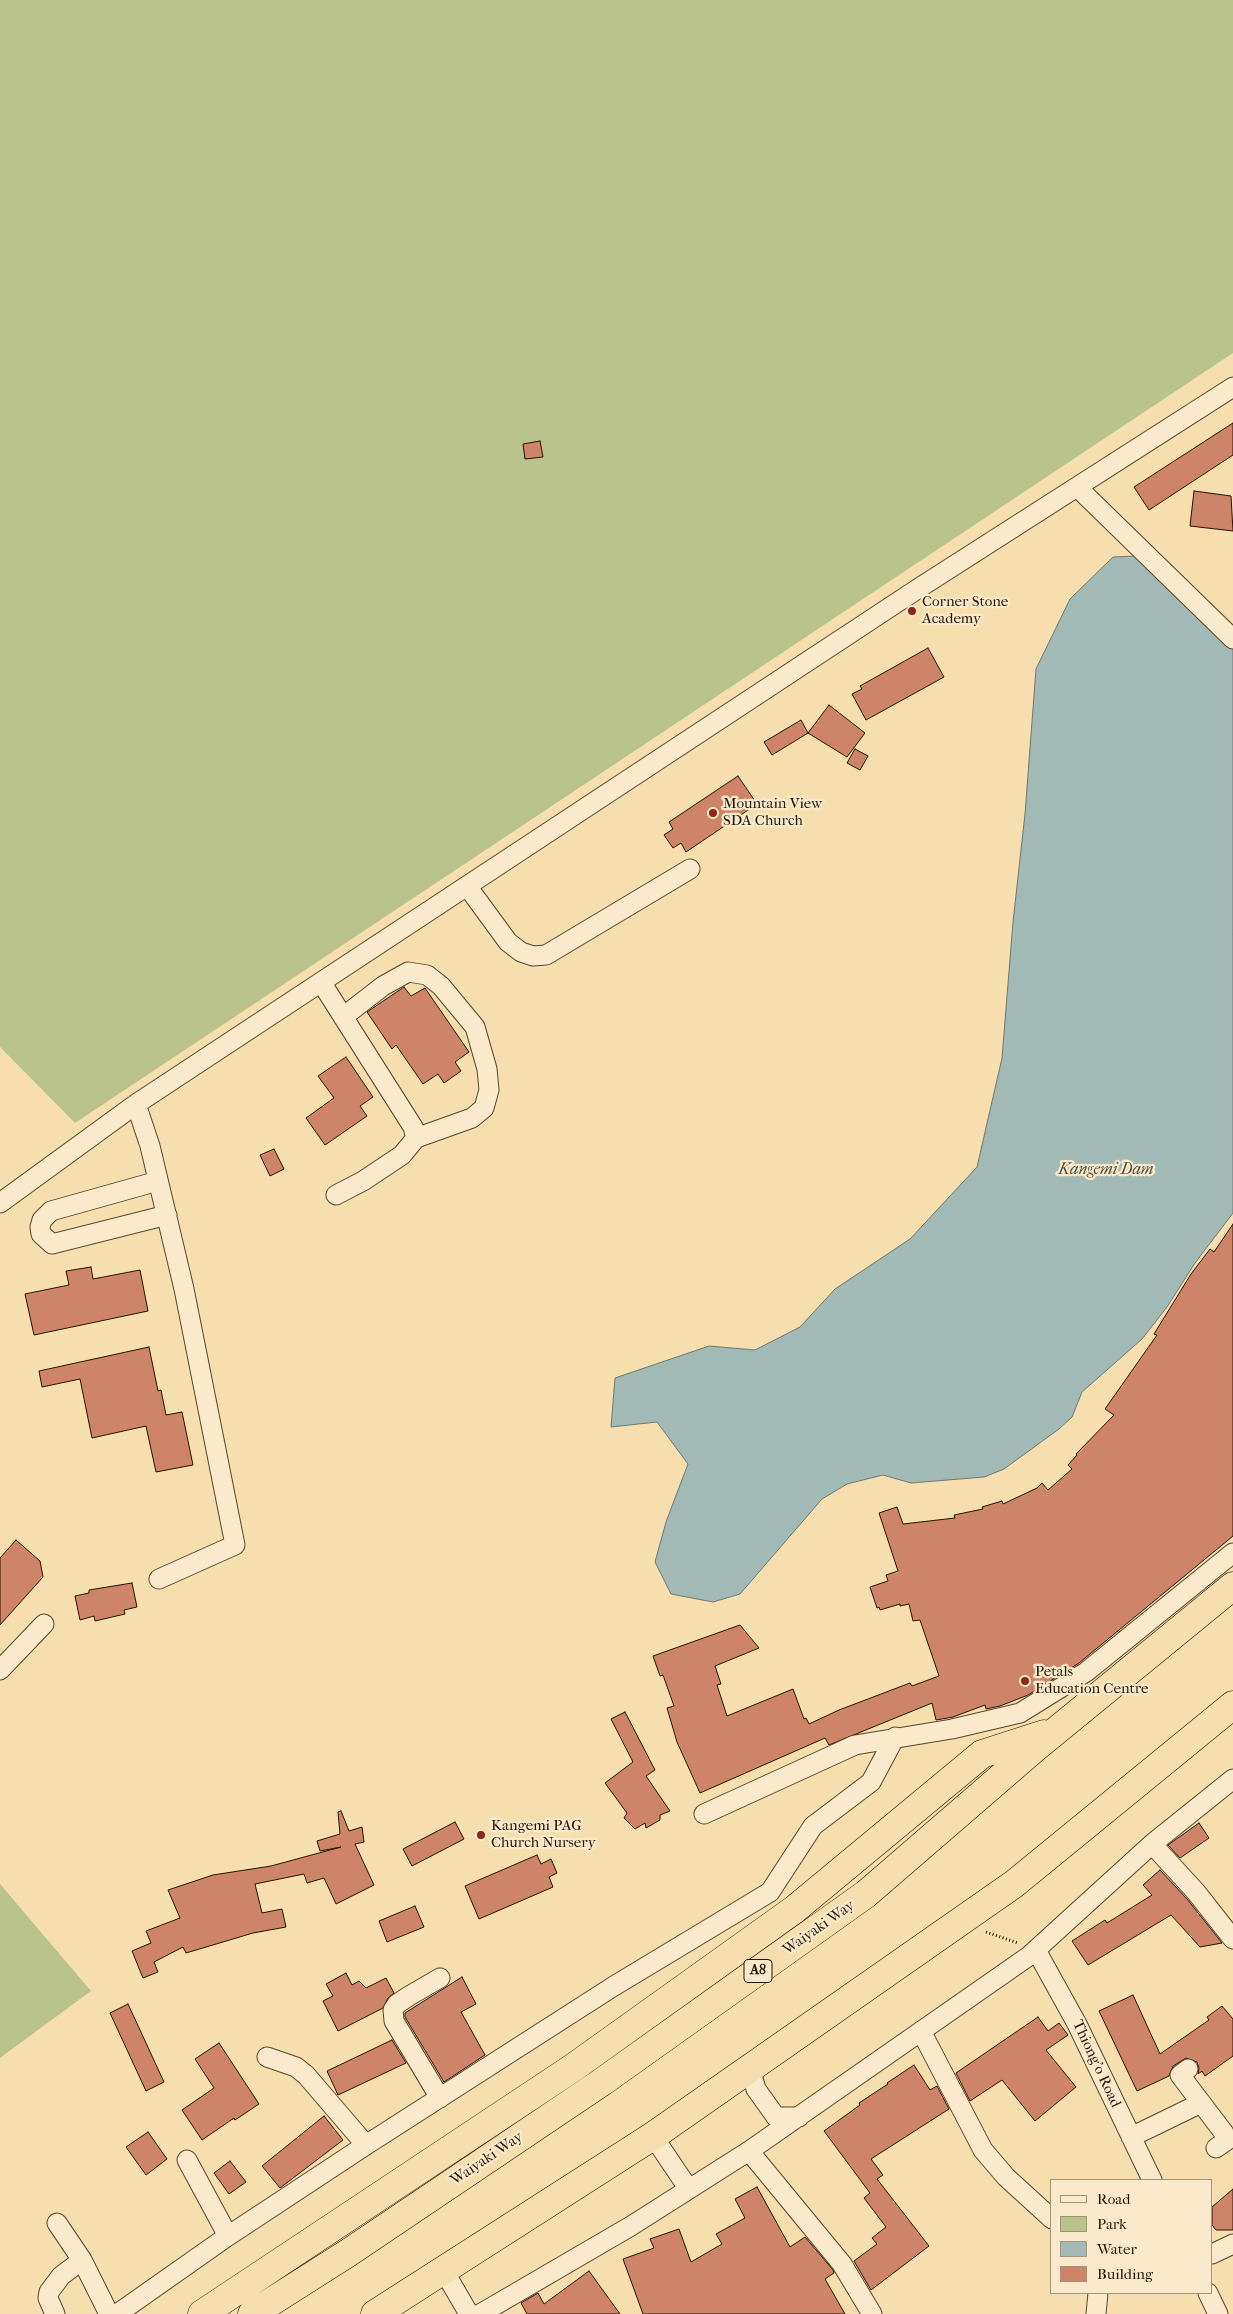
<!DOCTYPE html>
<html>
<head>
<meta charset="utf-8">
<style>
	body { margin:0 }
	#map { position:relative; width:1233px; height:2314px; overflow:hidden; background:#f7deaf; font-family:"IM FELL French Canon",serif }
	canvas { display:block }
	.legend { position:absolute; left:1050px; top:2179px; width:162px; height:115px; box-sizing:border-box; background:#faeacb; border:1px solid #a4947a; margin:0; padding:6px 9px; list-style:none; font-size:15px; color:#231300 }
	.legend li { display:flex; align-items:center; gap:10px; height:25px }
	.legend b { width:25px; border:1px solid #a4947a }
</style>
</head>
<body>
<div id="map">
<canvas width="1233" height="2314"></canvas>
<ul class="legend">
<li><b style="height:6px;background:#faeacb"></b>Road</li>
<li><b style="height:14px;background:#bac28c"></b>Park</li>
<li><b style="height:14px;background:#a1bab5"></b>Water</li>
<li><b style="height:14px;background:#ce8469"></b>Building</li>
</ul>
</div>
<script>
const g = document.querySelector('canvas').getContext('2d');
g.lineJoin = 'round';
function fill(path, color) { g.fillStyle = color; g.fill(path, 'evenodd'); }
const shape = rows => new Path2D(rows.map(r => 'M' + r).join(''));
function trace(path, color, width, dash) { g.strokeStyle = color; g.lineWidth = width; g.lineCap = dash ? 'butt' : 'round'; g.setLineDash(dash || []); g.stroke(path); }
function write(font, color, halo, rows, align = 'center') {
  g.font = font + ' "IM FELL French Canon",serif'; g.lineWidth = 4.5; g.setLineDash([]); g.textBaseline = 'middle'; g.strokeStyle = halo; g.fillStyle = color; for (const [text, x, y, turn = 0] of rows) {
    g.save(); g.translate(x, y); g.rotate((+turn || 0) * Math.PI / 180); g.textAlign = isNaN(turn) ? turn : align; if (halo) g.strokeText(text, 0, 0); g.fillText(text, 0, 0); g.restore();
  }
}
const green = shape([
	[0,0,1233,0,1233,353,75,1123,0,1047],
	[0,1884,91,1991,0,2058]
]);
const water = shape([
	[1138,556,1233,644,1233,1213,1195,1263,1167,1307,1142,1339,1082,1392,1072,1417,1059,1429,1004,1469,984,1477,911,1483,883,1475,847,1484,822,1499,740,1594,713,1602,671,1594,655,1562,666,1522,688,1464,657,1422,611,1427,615,1378,709,1346,755,1350,800,1327,835,1289,910,1239,977,1167,1002,1058,1013,922,1025,814,1036,669,1070,599,1113,557,1138,556]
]);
const building = shape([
	[1233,423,1233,455,1149,510,1134,487,1233,423],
	[540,441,543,457,525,459,523,444,540,441],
	[1194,491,1231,496,1233,531,1190,526,1194,491],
	[928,648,944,677,866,720,852,694,862,689,860,686,928,648],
	[829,705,865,733,847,757,808,733,772,755,764,742,801,720,808,733,829,705],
	[855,749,868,756,860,770,847,763,855,749],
	[738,776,757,804,686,852,681,843,673,848,664,835,673,829,669,822,738,776],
	[404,987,411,996,425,988,469,1052,455,1062,461,1071,444,1083,438,1074,423,1084,396,1045,392,1049,367,1012,404,987],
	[346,1057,373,1097,360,1106,367,1116,325,1145,306,1118,334,1098,318,1076,346,1057],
	[274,1149,284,1169,270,1176,260,1155,274,1149],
	[1233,1224,1233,1536,1079,1663,1028,1695,1000,1706,986,1709,985,1705,953,1717,936,1720,932,1703,829,1745,825,1738,700,1793,677,1742,667,1708,674,1706,663,1675,660,1676,653,1656,740,1625,759,1648,715,1666,721,1684,717,1685,727,1716,793,1689,804,1719,806,1718,809,1724,839,1710,910,1683,912,1686,939,1676,920,1620,913,1621,909,1604,900,1606,900,1604,880,1610,879,1607,877,1608,870,1587,888,1581,886,1575,898,1571,879,1513,897,1507,903,1524,955,1518,954,1515,983,1509,982,1507,1002,1501,1003,1504,1037,1488,1042,1483,1048,1490,1072,1469,1068,1465,1077,1455,1076,1454,1114,1415,1105,1409,1157,1335,1154,1334,1191,1274,1210,1249,1214,1252,1233,1224],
	[91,1267,93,1279,140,1270,148,1311,34,1335,25,1294,69,1285,66,1271,91,1267],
	[149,1347,158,1391,161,1390,166,1415,182,1412,193,1465,156,1472,146,1426,92,1438,80,1379,42,1387,39,1371,149,1347],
	[16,1540,40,1561,43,1577,0,1625,0,1558,16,1540],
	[132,1583,137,1607,124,1610,125,1614,95,1621,94,1616,80,1620,75,1596,89,1593,89,1590,132,1583],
	[625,1712,655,1770,646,1776,670,1811,660,1815,660,1820,646,1828,645,1823,635,1829,624,1818,627,1813,605,1783,633,1762,611,1719,625,1712],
	[341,1811,349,1831,362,1827,364,1842,355,1844,374,1885,336,1904,324,1878,307,1883,304,1874,255,1884,262,1913,282,1909,286,1927,253,1933,186,1953,183,1947,154,1962,158,1972,143,1978,132,1951,151,1943,146,1931,180,1918,168,1890,213,1875,271,1866,341,1847,320,1851,317,1841,340,1834,338,1812,341,1811],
	[455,1822,464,1839,412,1866,403,1849,455,1822],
	[1199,1823,1209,1838,1180,1858,1168,1845,1199,1823],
	[537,1855,541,1864,551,1859,557,1873,549,1877,553,1887,479,1919,465,1886,537,1855],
	[1160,1870,1187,1899,1222,1943,1200,1947,1171,1915,1088,1965,1072,1941,1105,1920,1107,1923,1152,1895,1143,1885,1160,1870],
	[415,1906,424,1927,387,1942,379,1921,415,1906],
	[346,1973,352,1985,359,1981,366,1988,386,1978,394,1993,388,1998,383,2008,338,2031,323,2001,333,1996,326,1984,346,1973],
	[462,1977,476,2004,461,2012,485,2055,444,2082,405,2017,405,2013,462,1977],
	[1133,1995,1160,2054,1209,2020,1207,2017,1222,2006,1233,2019,1233,2056,1205,2076,1202,2071,1198,2074,1199,2068,1197,2062,1186,2058,1173,2066,1169,2076,1137,2091,1099,2011,1133,1995],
	[128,2004,164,2082,146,2091,110,2013,128,2004],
	[1038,2017,1048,2031,1059,2023,1068,2035,1046,2050,1076,2087,1035,2121,1002,2080,970,2101,956,2073,1038,2017],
	[392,2040,406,2063,338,2095,327,2071,392,2040],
	[219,2043,259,2104,235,2120,234,2118,202,2140,182,2110,214,2088,195,2059,219,2043],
	[914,2065,930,2090,937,2086,949,2109,871,2159,883,2175,877,2179,929,2246,871,2290,854,2261,877,2244,872,2238,886,2227,864,2198,870,2193,824,2131,860,2105,859,2103,888,2084,887,2083,914,2065],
	[324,2116,343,2140,280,2188,262,2166,324,2116],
	[148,2132,167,2159,146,2175,126,2147,148,2132],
	[230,2161,246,2182,229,2194,214,2173,230,2161],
	[757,2187,790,2247,805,2237,833,2270,834,2273,825,2279,845,2314,643,2314,623,2259,654,2248,650,2239,679,2229,691,2262,722,2244,716,2234,745,2218,735,2199,757,2187],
	[1233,2189,1233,2230,1216,2230,1212,2225,1212,2207,1233,2189],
	[589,2271,620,2314,527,2314,521,2303,538,2293,544,2304,589,2271]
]);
const path = shape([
	[986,1932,1018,1943]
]);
const minor = shape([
	[1077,487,1233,639],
	[467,886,508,942,521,952,533,956,546,955,690,869],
	[321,982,413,1127,416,1138,402,1155,363,1181,336,1195],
	[343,1017,383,986,408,972,427,975,441,986,475,1027,487,1069,489,1090,484,1108,472,1118,416,1138],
	[136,1104,150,1146,184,1289,235,1545,159,1579],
	[158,1181,51,1211,42,1220,40,1227,41,1234,52,1244,167,1215],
	[0,1203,136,1104,919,588,1233,387],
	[0,1670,44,1624],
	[704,1814,855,1745,952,1729,1020,1713,1086,1672,1233,1553],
	[1152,1844,1196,1892,1233,1939],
	[1036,1950,1077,2024,1152,2180],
	[921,2031,983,2150,1006,2177,1052,2219],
	[267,2057,296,2067,306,2075,366,2145],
	[750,2068,756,2089,776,2117,799,2117],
	[1188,2069,1180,2075,1224,2133,1226,2141,1216,2148],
	[440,2098,394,2021,393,2010,397,2004,409,1996,440,1978],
	[653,2136,688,2188],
	[1131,2137,1201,2103],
	[749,2151,842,2264,872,2314],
	[187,2160,228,2236],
	[57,2223,82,2260,109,2314],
	[1212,2254,1233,2244],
	[444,2271,469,2314],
	[1208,2293,1218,2314],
	[55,2314,48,2298,49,2292,61,2276,82,2260],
	[117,2314,228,2236,366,2145,614,1986,770,1892,813,1826,871,1782,895,1737],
	[480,2314,631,2226,749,2151,1029,1956,1152,1844,1233,1779],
	[1096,2314,1098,2293]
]);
const highway = shape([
	[202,2314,574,2067,795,1909,982,1754,1044,1734],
	[252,2314,348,2253,602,2082,866,1894,1035,1748,1233,1586],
	[375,2314,653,2136,1014,1884,1233,1705]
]);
const markers = [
	[912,611,5,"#8f2418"],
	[713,813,5,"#8f2418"],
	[1025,1681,5,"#8f2418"],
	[481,1835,5,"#8f2418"]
];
const shields = [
	[758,1971,28]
];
const shieldNames = [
	["A8",758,1971]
];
const poiNames = [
	["Corner Stone",922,602],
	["Academy",922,619],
	["Mountain View",723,804],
	["SDA Church",723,821],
	["Petals",1035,1672],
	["Education Centre",1035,1689],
	["Kangemi PAG",491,1826],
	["Church Nursery",491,1843]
];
const streetNames = [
	["Waiyaki Way",819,1928,-35],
	["Thiong'o Road",1096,2064,65],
	["Waiyaki Way",487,2159,-34]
];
const waterNames = [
	["Kangemi Dam",1106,1170]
];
fill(green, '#bac28c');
fill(water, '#a1bab5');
trace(water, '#6f776d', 1);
fill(building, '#ce8469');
trace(building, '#231300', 1);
trace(minor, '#58462c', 21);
trace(highway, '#231300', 29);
trace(path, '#231300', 3, [1, 2.5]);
trace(minor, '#faeacb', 19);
trace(highway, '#f7deaf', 28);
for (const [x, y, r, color] of markers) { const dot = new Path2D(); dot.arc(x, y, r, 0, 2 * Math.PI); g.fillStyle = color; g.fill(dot); trace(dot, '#faeacb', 2); }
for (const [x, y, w] of shields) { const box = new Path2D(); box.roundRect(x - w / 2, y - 11.5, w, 23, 4); g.fillStyle = '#faeacb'; g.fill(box); trace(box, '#231300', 1); }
write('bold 14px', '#231300', null, shieldNames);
write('15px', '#231300', '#faeacb', poiNames, 'left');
write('15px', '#231300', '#faeacb', streetNames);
write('italic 16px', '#4f4d3f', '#faeacb', waterNames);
</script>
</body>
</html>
